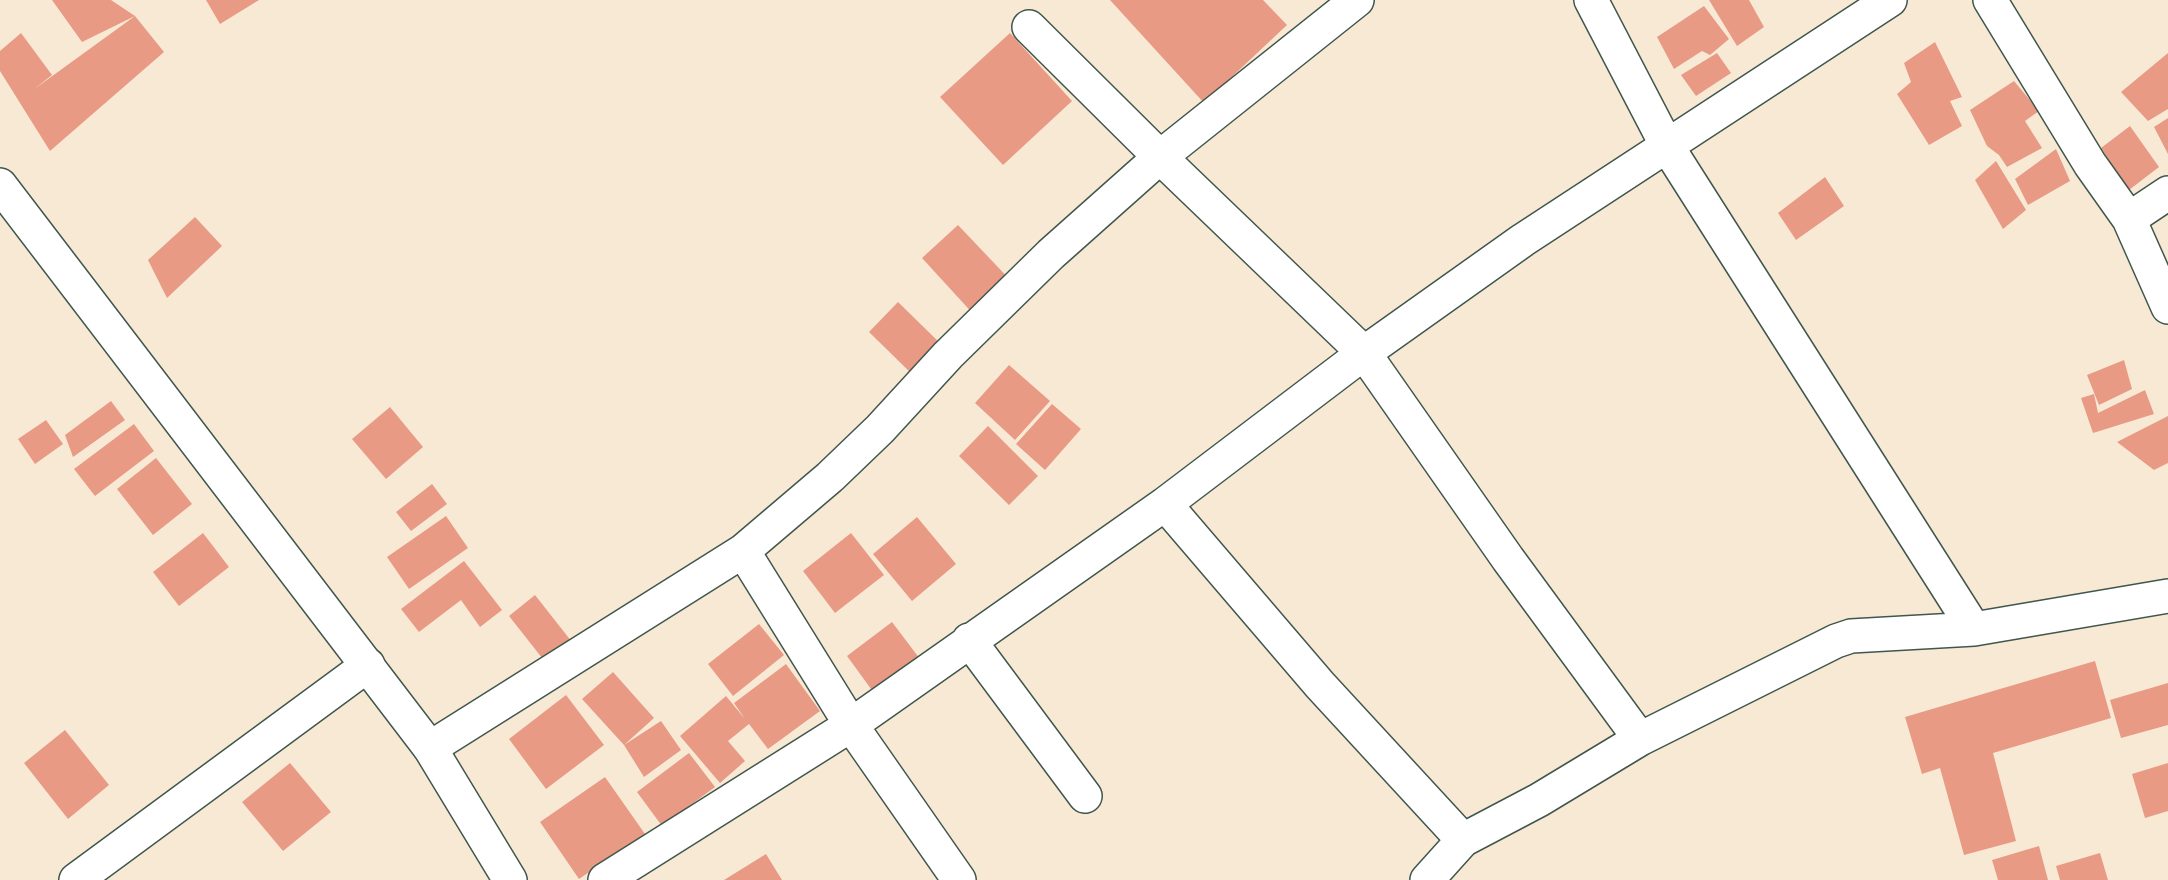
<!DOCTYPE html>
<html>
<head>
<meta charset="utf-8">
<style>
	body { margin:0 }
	canvas { display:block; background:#f8e9d5 }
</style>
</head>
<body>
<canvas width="2168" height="880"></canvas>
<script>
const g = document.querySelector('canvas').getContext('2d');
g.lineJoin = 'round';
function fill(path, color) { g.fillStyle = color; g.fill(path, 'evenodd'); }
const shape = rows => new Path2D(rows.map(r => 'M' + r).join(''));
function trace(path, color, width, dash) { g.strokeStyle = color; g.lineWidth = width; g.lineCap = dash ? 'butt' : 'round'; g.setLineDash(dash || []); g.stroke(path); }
const building = shape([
	[52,0,111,0,135,16,164,52,50,151,0,71,0,51,21,33,52,75,33,90,135,16,82,42],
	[206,0,259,0,220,24],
	[1110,0,1263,0,1287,25,1204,103],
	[1709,0,1749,0,1764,27,1737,46],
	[1704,6,1729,39,1710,55,1702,51,1674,69,1657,37],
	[1010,33,1072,101,1003,165,940,97],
	[1935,42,1962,97,1950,101,1962,126,1929,145,1897,94,1911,82,1904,63],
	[1717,53,1731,73,1696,96,1681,75],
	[2168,53,2168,109,2148,121,2121,92],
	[2014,81,2039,111,2025,121,2042,148,2007,167,1999,155,1987,146,1970,110],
	[2168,118,2168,154,2154,127],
	[2130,126,2159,167,2129,190,2101,148],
	[2056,149,2070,181,2028,205,2015,179],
	[1996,161,2026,210,2003,229,1975,180],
	[1825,177,1844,206,1796,240,1778,213],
	[195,217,222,246,167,298,148,260],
	[958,225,1013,283,976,317,922,258],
	[898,302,944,347,915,377,869,332],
	[2124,360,2132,389,2099,405,2087,375],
	[1009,365,1050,401,1015,440,975,403],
	[2145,390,2154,414,2093,433,2081,398,2094,394,2098,413],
	[111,401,125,420,73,457,65,435],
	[1052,404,1081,429,1045,470,1016,444],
	[390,407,423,447,386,479,352,439],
	[2168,416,2168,463,2154,470,2117,442],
	[46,420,63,444,35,464,18,439],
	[134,424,154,451,95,496,74,469],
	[988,426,1038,476,1009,505,959,456],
	[156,458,192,504,153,535,117,489],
	[432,484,447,504,411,531,396,512],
	[446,516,468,548,409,589,387,557],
	[917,517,956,564,912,601,873,554],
	[203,533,229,567,179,606,153,572],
	[851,533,884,575,835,613,803,571],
	[464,561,502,610,480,627,461,600,419,632,401,609],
	[535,595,572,642,546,663,509,616],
	[892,622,920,659,874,693,847,656],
	[759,624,784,655,733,696,708,664],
	[2095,661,2111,718,1993,753,2016,841,1964,855,1940,768,1922,774,1905,717],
	[786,664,820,711,768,749,749,724,728,741,745,761,720,783,680,736,726,696,745,719,734,703],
	[613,672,654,718,624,745,582,699],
	[2168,683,2168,725,2121,738,2110,700],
	[566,695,604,745,546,789,509,739],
	[661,721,681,750,644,777,624,745],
	[65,730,109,785,68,819,24,763],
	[689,753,715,787,662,826,637,792],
	[290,763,331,812,283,851,242,802],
	[2168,763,2168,811,2145,818,2132,774],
	[605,777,645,834,579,879,540,822],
	[2039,846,2048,880,1998,880,1992,860],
	[2100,853,2108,880,2060,880,2056,866],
	[766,854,782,880,724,880]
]);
const street = shape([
	[1591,0,1667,146,1974,629],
	[1990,0,2090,164,2129,219,2168,307],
	[1029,27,1160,157,1364,353,1508,559,1640,739],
	[2129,219,2168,193],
	[1165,504,1320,685,1463,840],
	[743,551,851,725,959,880],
	[969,640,1085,796],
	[430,748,743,551,830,477,880,429,948,355,1051,254,1160,157,1357,0],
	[76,880,368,665],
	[605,880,851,725,1165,504,1364,353,1523,240,1890,0],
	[1427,880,1463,840,1539,800,1640,739,1836,641,1851,636,1974,629,2168,596]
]);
const secondary = shape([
	[0,185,430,748,510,880]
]);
fill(building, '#e89a85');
trace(street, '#40574c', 36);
trace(secondary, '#40574c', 36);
trace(street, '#fff', 33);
trace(secondary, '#fff', 33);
</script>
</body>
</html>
